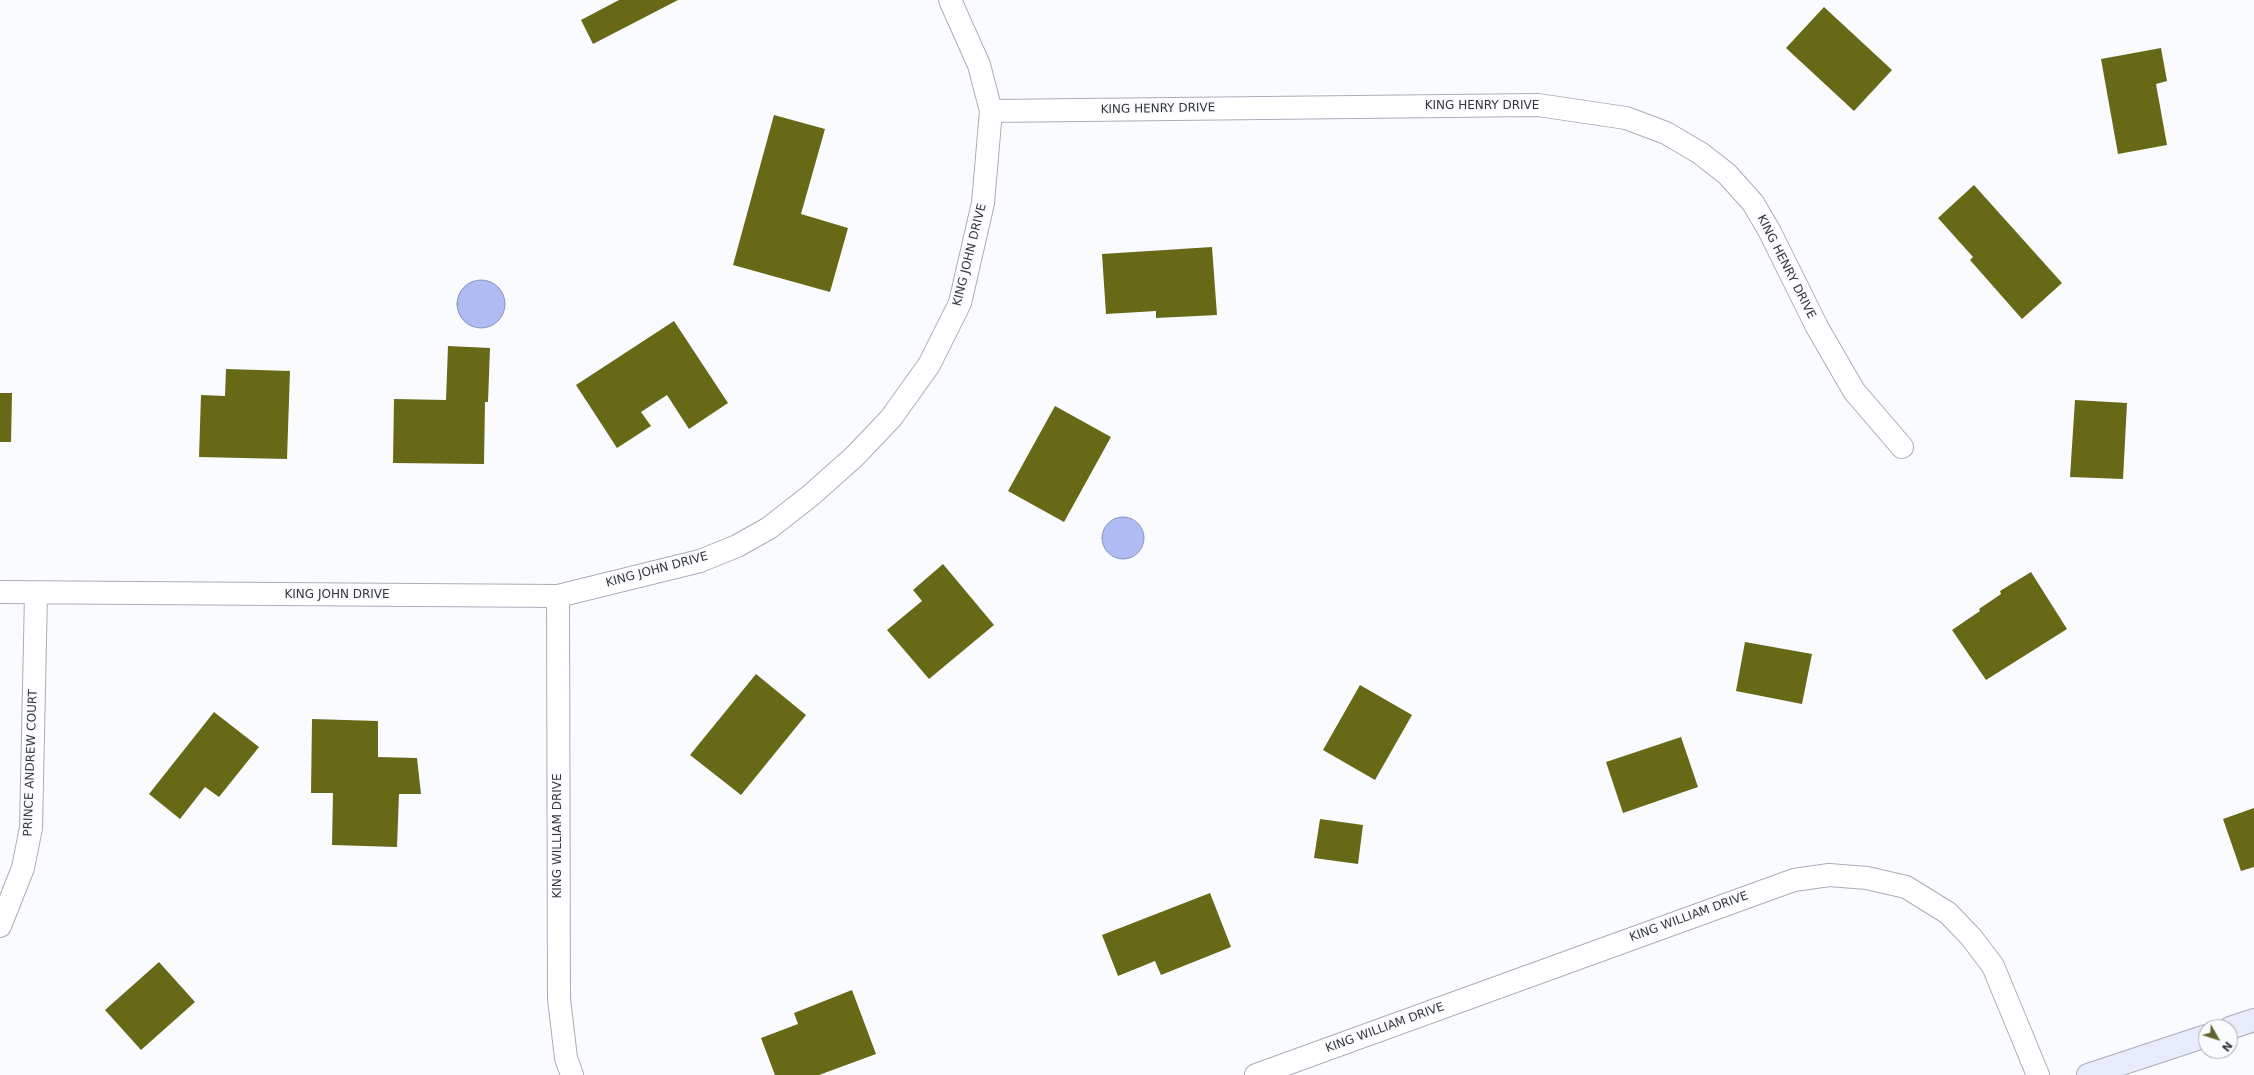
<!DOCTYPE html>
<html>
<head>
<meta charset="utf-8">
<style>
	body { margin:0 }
	#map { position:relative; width:2254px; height:1075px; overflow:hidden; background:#fafbfe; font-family:"DejaVu Sans",sans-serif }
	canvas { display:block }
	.north { position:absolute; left:2198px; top:1019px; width:40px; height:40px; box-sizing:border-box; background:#fafbfe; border:1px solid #abadb0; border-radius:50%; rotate:129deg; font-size:11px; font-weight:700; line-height:16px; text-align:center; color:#35373b }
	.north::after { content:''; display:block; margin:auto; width:14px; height:18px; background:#616330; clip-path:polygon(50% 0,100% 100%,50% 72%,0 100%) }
</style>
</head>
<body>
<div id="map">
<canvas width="2254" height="1075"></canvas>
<div class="north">N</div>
</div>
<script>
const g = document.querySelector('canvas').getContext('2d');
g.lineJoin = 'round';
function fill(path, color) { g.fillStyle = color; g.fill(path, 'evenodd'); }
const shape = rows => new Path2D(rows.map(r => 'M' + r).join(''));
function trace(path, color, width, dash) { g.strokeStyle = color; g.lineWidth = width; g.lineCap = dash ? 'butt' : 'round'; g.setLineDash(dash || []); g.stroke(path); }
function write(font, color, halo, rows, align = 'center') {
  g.font = font + ' "DejaVu Sans",sans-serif'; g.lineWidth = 4; g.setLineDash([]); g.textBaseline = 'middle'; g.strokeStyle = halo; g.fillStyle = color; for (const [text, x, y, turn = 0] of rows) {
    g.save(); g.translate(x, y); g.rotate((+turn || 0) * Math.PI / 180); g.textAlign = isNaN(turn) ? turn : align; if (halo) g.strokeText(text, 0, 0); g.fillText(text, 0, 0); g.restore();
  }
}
const water = shape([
	'457 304a24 24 0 1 1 48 0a24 24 0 1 1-48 0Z',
	'1102 538a21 21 0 1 1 42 0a21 21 0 1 1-42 0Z'
]);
const building = shape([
	[619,0,678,0,593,44,581,20],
	[1824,7,1892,70,1854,111,1786,48],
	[2161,48,2167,81,2156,84,2167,145,2118,154,2101,59],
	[774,115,825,129,801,214,848,228,830,292,733,265],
	[1974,185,2062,283,2022,319,1970,260,1973,257,1938,218],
	[1212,247,1217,315,1156,318,1156,311,1106,314,1102,254],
	[674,321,728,403,689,429,667,395,641,412,651,426,617,448,576,385],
	[448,346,490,348,488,402,485,402,484,464,393,463,394,399,446,400],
	[226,369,290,371,287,459,199,457,201,395,225,396],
	[0,393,12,393,11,442,0,442],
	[2075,400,2127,403,2123,479,2070,477],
	[1055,406,1111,437,1064,522,1008,491],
	[943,564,994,625,929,679,887,630,922,601,913,590],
	[2031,572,2067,629,1986,680,1952,630,1980,611,1979,609,2001,594,2000,591],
	[1745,642,1812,654,1802,704,1736,691],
	[756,674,806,715,741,795,690,755],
	[1360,685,1412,715,1375,780,1323,750],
	[214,712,259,747,219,797,205,787,180,819,149,794],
	[312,719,378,721,378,757,417,758,421,794,399,794,397,847,332,845,333,793,311,793],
	[1681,737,1698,787,1623,813,1606,762],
	[2254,808,2254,867,2241,871,2223,819],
	[1320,819,1363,825,1358,864,1314,858],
	[1210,893,1231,947,1161,975,1155,961,1118,976,1102,935],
	[159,962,195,1002,141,1050,105,1010],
	[852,990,876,1054,819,1075,775,1075,761,1038,798,1024,794,1013]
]);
const street = shape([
	[991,111,1538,105,1626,118,1666,133,1700,153,1727,174,1753,203,1770,232,1817,327,1854,391,1902,447],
	[0,592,558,596,700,561,737,546,769,528,810,496,855,456,891,418,929,365,960,303,983,203,991,111,979,65,950,0],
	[558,596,559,999,566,1058,572,1075],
	[0,926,23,868,31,828,36,594],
	[1256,1075,1794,880,1829,875,1867,878,1906,887,1948,913,1971,937,1993,966,2038,1075]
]);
const secondary = shape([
	[2230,1028,2254,1020],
	[2088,1075,2206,1036]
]);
const streetNames = [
	["KING HENRY DRIVE",1482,106],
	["KING HENRY DRIVE",1158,109,-1],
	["KING JOHN DRIVE",970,255,-76],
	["KING HENRY DRIVE",1786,267,63],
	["KING JOHN DRIVE",657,570,-15],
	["KING JOHN DRIVE",337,595],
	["PRINCE ANDREW COURT",31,763,-88],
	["KING WILLIAM DRIVE",558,836,-90],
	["KING WILLIAM DRIVE",1689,917,-20],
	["KING WILLIAM DRIVE",1385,1028,-20]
];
fill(water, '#afbbf3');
trace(water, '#8a93bc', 1);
fill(building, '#676917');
trace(street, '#aaadb9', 24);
trace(secondary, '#aaadb9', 24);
trace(street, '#fff', 22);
trace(secondary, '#e7ebfc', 22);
write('12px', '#35373b', '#fafbfe', streetNames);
</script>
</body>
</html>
